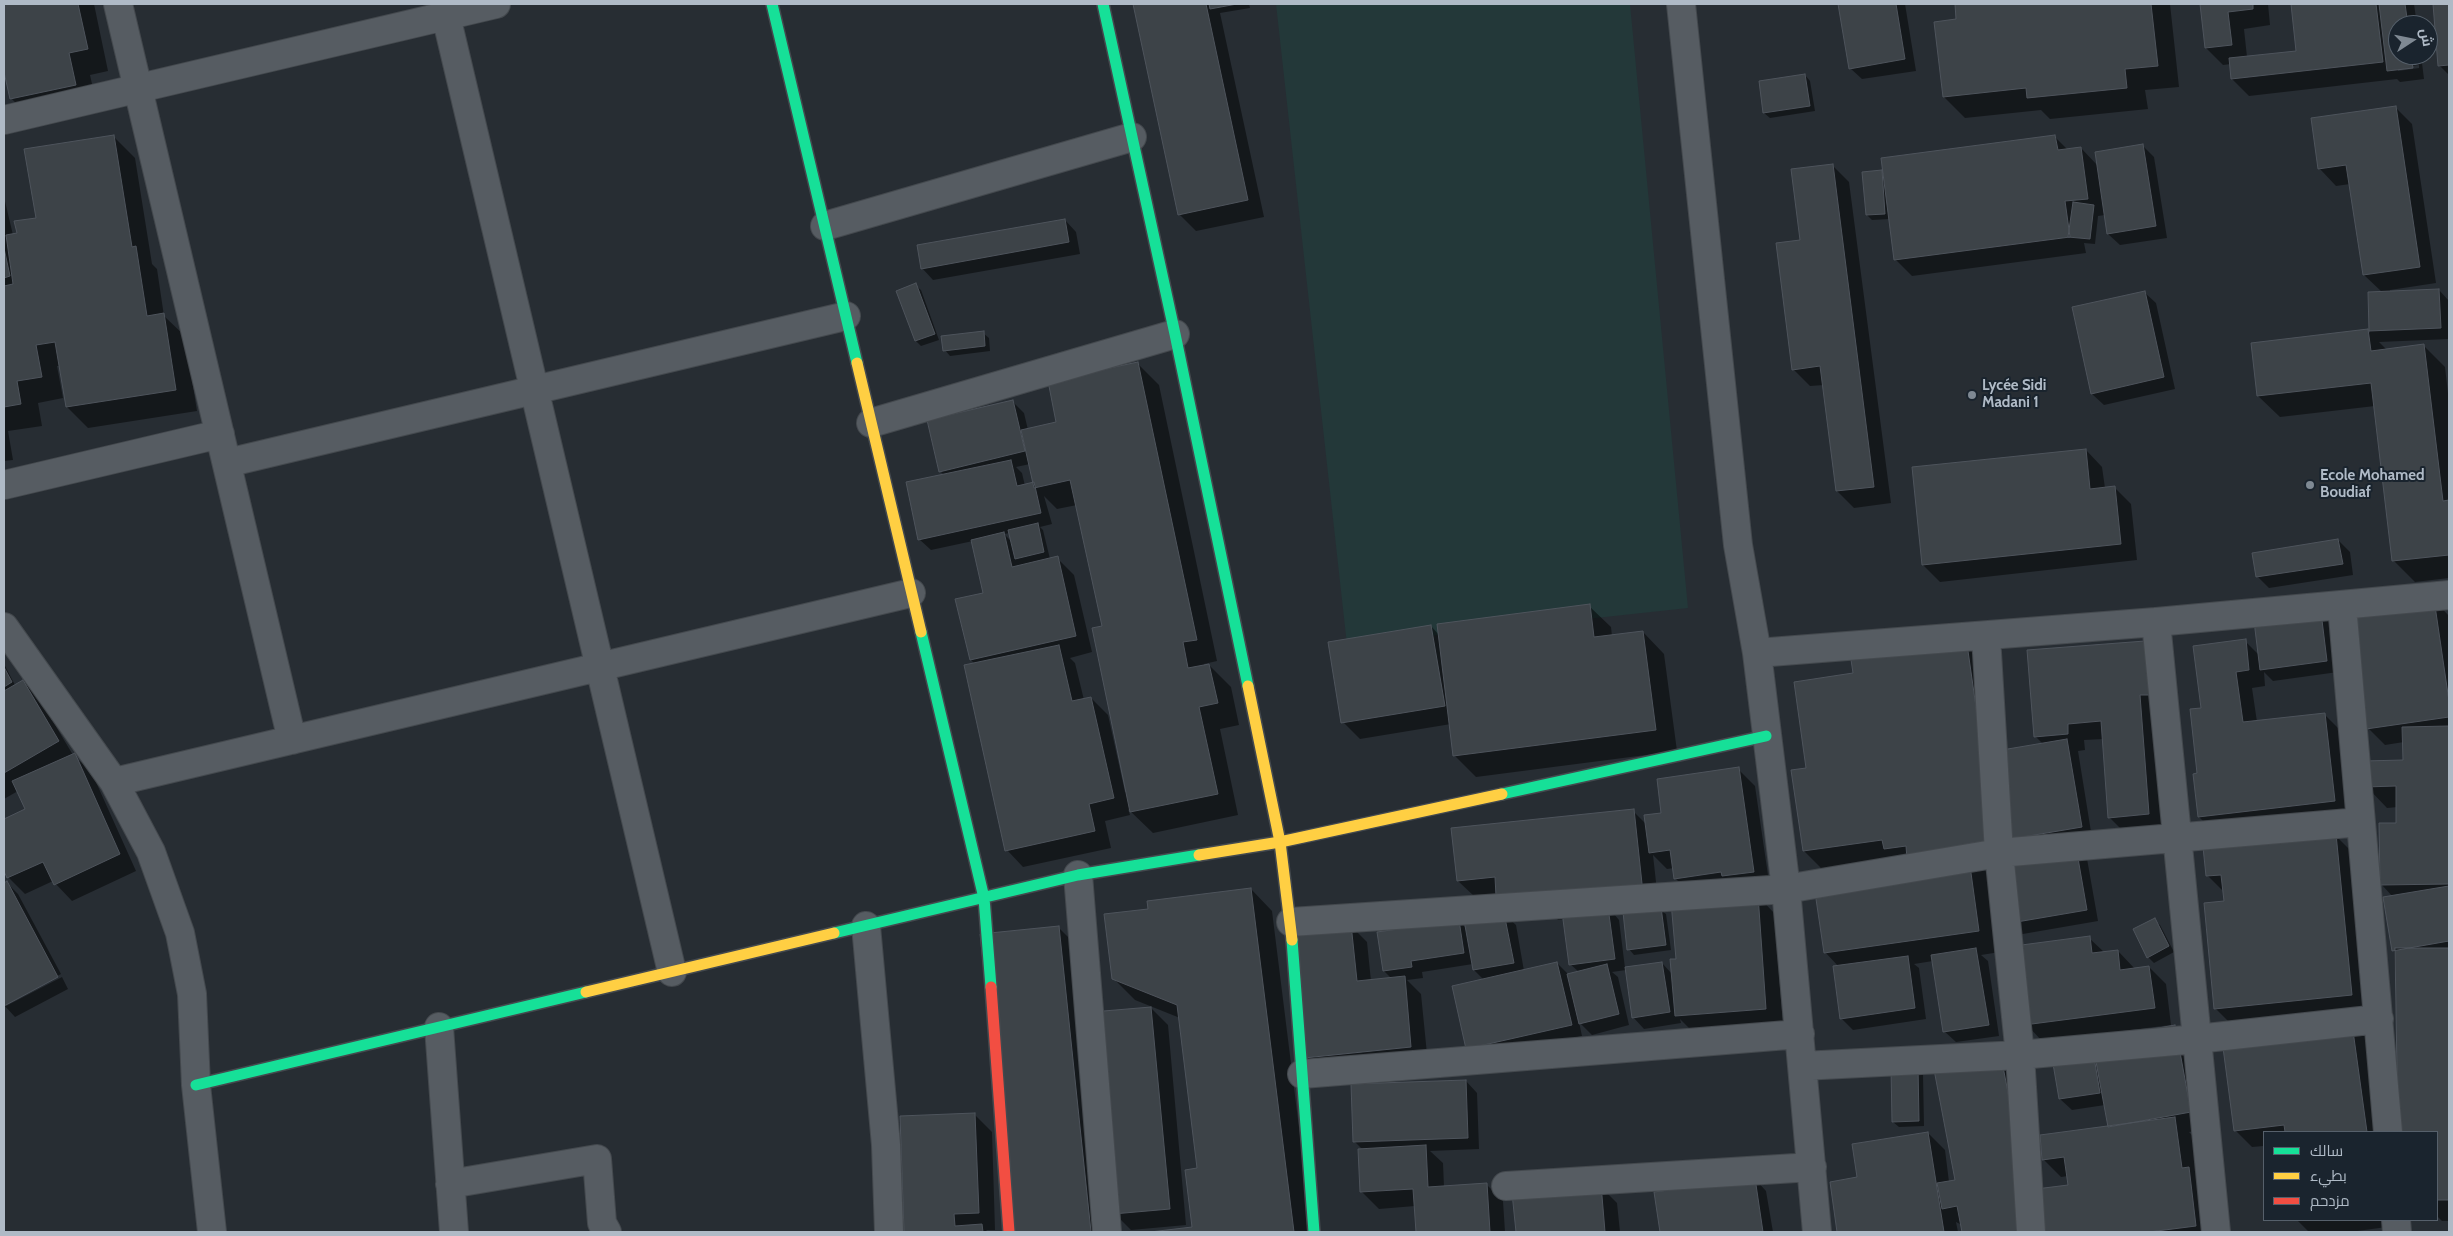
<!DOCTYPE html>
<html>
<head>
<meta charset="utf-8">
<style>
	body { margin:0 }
	#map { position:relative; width:2453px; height:1236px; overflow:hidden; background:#272d33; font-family:Cabin,Cairo,sans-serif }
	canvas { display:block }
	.frame { position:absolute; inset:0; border:5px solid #afbac6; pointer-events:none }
	.legend { position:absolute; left:2263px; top:1131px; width:175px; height:90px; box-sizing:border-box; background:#1a242e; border:1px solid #56606b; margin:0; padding:6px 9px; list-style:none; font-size:15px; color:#afbac6 }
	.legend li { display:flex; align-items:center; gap:10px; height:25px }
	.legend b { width:25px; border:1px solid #56606b }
	.north { position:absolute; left:2388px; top:15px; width:50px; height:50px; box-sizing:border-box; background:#1a242e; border:1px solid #56606b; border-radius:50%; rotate:79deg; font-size:14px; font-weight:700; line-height:20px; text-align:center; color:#afbac6 }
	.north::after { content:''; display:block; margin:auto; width:18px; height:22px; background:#7f8993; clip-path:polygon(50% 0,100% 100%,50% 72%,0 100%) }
</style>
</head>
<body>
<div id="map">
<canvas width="2453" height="1236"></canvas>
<div class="frame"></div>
<ul class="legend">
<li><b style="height:6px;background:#16e098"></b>سالك</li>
<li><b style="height:6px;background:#ffcf43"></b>بطيء</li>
<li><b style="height:6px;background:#f24e42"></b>مزدحم</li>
</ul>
<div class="north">ش</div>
</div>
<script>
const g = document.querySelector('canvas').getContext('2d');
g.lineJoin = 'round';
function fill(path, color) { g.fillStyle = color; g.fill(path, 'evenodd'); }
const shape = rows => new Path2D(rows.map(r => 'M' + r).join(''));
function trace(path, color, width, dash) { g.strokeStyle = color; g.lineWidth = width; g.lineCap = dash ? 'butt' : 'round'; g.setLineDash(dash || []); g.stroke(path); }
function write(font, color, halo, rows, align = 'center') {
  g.font = font + ' Cabin,sans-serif'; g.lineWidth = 4; g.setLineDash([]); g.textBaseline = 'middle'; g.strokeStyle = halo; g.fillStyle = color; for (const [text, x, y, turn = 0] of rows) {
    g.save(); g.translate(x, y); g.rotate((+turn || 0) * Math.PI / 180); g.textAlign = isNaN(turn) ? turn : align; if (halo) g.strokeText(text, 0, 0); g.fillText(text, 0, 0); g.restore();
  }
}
const green = shape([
	[1276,4,1630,4,1688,608,1347,645]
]);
const shadow = shape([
	[4,4,94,4,108,71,90,75,97,106,32,120,11,98,4,71],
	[1134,4,1249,4,1250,8,1220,13,1264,217,1196,231,1179,214],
	[1839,4,1905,4,1916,71,1862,79,1850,68],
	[1956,4,2170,4,2179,87,2145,90,2148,109,2050,119,2041,110,1965,118,1944,97,1958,20],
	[2201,4,2271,4,2268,4,2270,25,2244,29,2247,57,2297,52,2292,4,2414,4,2417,25,2398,25,2398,55,2421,55,2424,79,2400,82,2397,79,2249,96,2232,79,2231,64,2223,65,2206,48],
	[2419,65,2419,68,2398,71,2398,68],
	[2434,4,2449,4,2449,75,2439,65],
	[1805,75,1810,81,1815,111,1770,118,1764,113],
	[2395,107,2412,124,2436,283,2390,290,2390,292,2439,290,2449,301,2449,339,2379,342,2387,350,2424,346,2445,367,2449,402,2449,578,2415,582,2394,561,2375,406,2280,417,2258,396,2367,330,2370,333,2369,293,2382,292,2364,275,2350,184,2336,186,2320,169,2313,120],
	[114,137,135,158,152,264,157,269,164,316,185,336,197,411,88,428,67,407,60,366,57,366,63,398,38,403,42,426,8,431,13,460,4,461,4,197,13,235,18,234,37,219],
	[2055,137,2068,150,2081,148,2098,166,2143,146,2154,157,2167,238,2120,245,2108,234,2105,215,2098,216,2095,244,2084,243,2086,253,1912,276,1895,259,1890,219,1872,220,1867,215,1881,172,1884,174],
	[1832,165,1849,182,1891,503,1854,508,1837,491,1824,385,1810,386,1794,370,1802,241],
	[1065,220,1076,232,1080,254,933,280,922,268],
	[915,285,921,290,939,340,921,346,916,341,898,292],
	[2144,292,2156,303,2175,389,2104,405,2092,394,2073,308],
	[983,333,989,338,990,351,950,356,945,350],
	[1137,363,1159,385,1217,661,1204,664,1205,666,1209,665,1231,687,1239,725,1220,729,1238,815,1153,833,1128,809,1130,815,1105,821,1111,848,1023,867,1007,850,975,664,971,660,985,593,973,541,931,550,919,539,944,475,940,471,1012,401,1024,413,1028,430,1058,423],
	[1030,464,1034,484,1025,486,1022,473,1016,467],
	[1044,496,1057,509,1077,505,1103,627,1127,791,1125,792,1108,715,1091,698,1084,700,1075,663,1070,658,1092,652,1074,575,1057,558,1050,559,1043,530,1040,527,1052,524],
	[1010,533,1012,542,1004,534],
	[2086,450,2102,467,2105,488,2114,487,2131,504,2137,560,1940,582,1923,565],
	[2338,540,2350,552,2353,575,2269,588,2258,577],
	[2434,600,2449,616,2449,1221,2442,1221,2437,1216,2437,1132,2399,1132,2393,897,2382,885,2398,824,2398,807,2387,808,2366,786,2404,761,2404,742,2385,745,2368,728],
	[1589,606,1611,627,1612,636,1643,632,1664,654,1677,751,1476,777,1454,755,1451,724,1360,739,1343,722,1431,626,1439,635],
	[2321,613,2332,625,2338,672,2273,681,2264,672,2265,686,2252,688,2257,722,2324,714,2341,731,2351,818,2216,834,2199,817,2203,709,2245,641,2259,655],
	[1966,638,1987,660,2001,751,2043,744,2035,736,2144,642,2166,830,2126,834,2109,817,2104,739,2084,740,2085,750,2078,751,2092,838,2086,853,2098,921,2017,935,2000,952,1981,955,1988,961,1999,1036,1956,1042,1944,1031,1933,961,1914,964,1919,968,1926,1019,1853,1030,1841,1018,1839,967,1825,952,1825,872,1804,851,1808,769,1854,674],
	[4,664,15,685,23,681,39,698,73,755,91,771,136,871,72,901,53,881,25,894,8,877,4,868,4,821,27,810,18,791,4,799],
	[1738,769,1755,786,1770,889,1692,895,1675,878,1674,868,1667,869,1653,855,1659,909,1666,914,1671,950,1634,955,1629,949,1624,913,1614,914,1619,920,1625,968,1662,963,1672,974,1677,960,1758,896,1774,913,1783,1025,1693,1032,1680,1019,1681,1023,1644,1029,1633,1017,1626,970,1612,972,1618,977,1629,1025,1592,1035,1579,1022,1582,1036,1479,1059,1467,1048,1484,980,1474,970,1473,964,1422,972,1423,978,1407,980,1421,994,1428,1064,1322,1074,1305,1057,1350,925,1367,942,1371,981,1392,979,1384,971,1459,921,1467,929,1504,914,1516,925,1524,971,1557,963,1569,975,1579,972,1570,964,1564,919,1558,920,1548,909,1475,897,1458,881,1633,811,1646,824],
	[2335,835,2352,852,2366,1027,2381,1132,2264,1132,2264,1146,2252,1147,2235,1130,2232,1025,2215,1008,2226,902,2225,893,2208,876],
	[7,883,18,894,61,974,6,1003,6,1006,62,977,68,989,15,1017,4,1005,4,884],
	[1251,889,1272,911,1312,1232,1160,1232,1194,1228,1198,1169,1180,1018,1135,1000,1113,978,1149,910],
	[2154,920,2160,925,2174,952,2154,963,2148,957],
	[1058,927,1080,949,1110,1232,1013,1232],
	[2089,938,2104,952,2118,951,2135,969,2149,967,2166,984,2171,1025,2042,1041,2026,1024],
	[1151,1008,1168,1025,1186,1225,1131,1230,1114,1213],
	[2192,1044,2207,1129,2189,1132,2192,1135,2197,1177,2211,1232,1963,1232,1962,1225,1956,1222,1958,1232,1839,1232,1831,1183,1858,1178,1928,1133,1945,1150,1949,1182,1957,1180,1933,1060,2015,1064,2040,1190,2069,1186,2068,1176,2061,1177,2044,1160,2109,1127,2105,1105,2072,1110,2060,1099,2052,1053],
	[1918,1068,1923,1074,1924,1126,1899,1127,1893,1122],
	[1466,1081,1477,1093,1479,1149,1430,1151,1443,1163,1444,1187,1486,1184,1503,1201,1505,1232,1417,1232,1415,1206,1379,1209,1362,1192,1363,1150,1355,1142],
	[975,1115,992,1132,995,1230,986,1230,988,1232,906,1232,901,1118],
	[1755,1179,1766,1191,1773,1232,1661,1232,1655,1194],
	[1600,1186,1617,1203,1620,1232,1517,1232,1513,1194],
	[2297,1220,2393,1220,2394,1226,2350,1232,2309,1232]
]);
const building = shape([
	[4,4,78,4,88,49,69,53,76,85,10,99,4,72,4,4],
	[1133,4,1206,4,1248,200,1178,215,1133,4],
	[1209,4,1237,4,1210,9,1209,4],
	[1838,4,1896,4,1905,59,1849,69,1838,4],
	[1955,4,2151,4,2158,66,2125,69,2127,88,2027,98,2026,88,1943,97,1934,22,1956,19,1955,4],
	[2200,4,2253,4,2253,9,2228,12,2232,45,2205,48,2200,4],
	[2291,4,2376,4,2383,62,2231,79,2229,58,2296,51,2291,4],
	[2379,4,2405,4,2408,25,2398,25,2398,55,2411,55,2413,68,2387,71,2379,4],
	[2433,4,2449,4,2449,65,2438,66,2433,4],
	[1805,74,1810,106,1763,113,1759,81,1805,74],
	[2396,106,2420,267,2363,275,2346,165,2318,169,2311,118,2396,106],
	[114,135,132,247,136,246,147,316,164,313,176,390,66,407,55,342,36,345,42,377,17,381,21,404,4,407,4,286,13,284,6,235,17,233,14,221,36,218,24,149,114,135],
	[2055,135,2058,150,2081,147,2088,199,2065,201,2070,237,1894,260,1881,158,2055,135],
	[2143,144,2156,226,2107,234,2095,152,2143,144],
	[1833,164,1874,487,1836,491,1820,366,1792,370,1776,243,1800,240,1791,169,1833,164],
	[1882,170,1885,214,1866,215,1862,172,1882,170],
	[2073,202,2094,205,2090,239,2068,237,2073,202],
	[1065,219,1069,242,921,269,917,245,1065,219],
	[4,248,10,276,4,278,4,248],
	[916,283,935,334,915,341,896,291,916,283],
	[2439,289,2441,328,2369,331,2368,292,2439,289],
	[2145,291,2164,377,2091,394,2072,307,2145,291],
	[2368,329,2371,351,2424,344,2443,501,2449,500,2449,555,2392,561,2371,383,2257,396,2251,343,2368,329],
	[984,331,985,346,943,351,941,336,984,331],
	[1138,362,1197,640,1183,642,1188,668,1209,664,1218,703,1199,707,1218,794,1130,812,1092,628,1102,626,1070,480,1034,488,1021,430,1056,422,1048,381,1138,362],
	[1013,400,1025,451,939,472,927,420,1013,400],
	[2086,449,2090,489,2115,486,2121,544,1922,565,1912,467,2086,449],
	[1011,460,1017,486,1034,482,1041,513,918,540,906,482,1011,460],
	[1038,523,1044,552,1015,559,1008,530,1038,523],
	[1004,532,1012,567,1058,556,1076,636,970,660,955,599,983,593,971,540,1004,532],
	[2338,539,2343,564,2256,577,2252,553,2338,539],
	[2434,599,2449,701,2449,717,2366,729,2349,611,2434,599],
	[1590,604,1594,637,1643,631,1656,730,1453,756,1437,624,1590,604],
	[2321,612,2327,661,2260,670,2254,621,2321,612],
	[1431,625,1445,706,1341,723,1328,642,1431,625],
	[1966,637,1995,840,1967,844,1979,931,1824,953,1812,872,1907,859,1906,846,1884,849,1882,840,1803,851,1791,770,1806,768,1794,682,1853,673,1850,653,1966,637],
	[2246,639,2249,670,2236,672,2243,722,2325,713,2335,801,2198,817,2193,774,2197,773,2190,709,2201,708,2193,646,2246,639],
	[2145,641,2149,695,2140,695,2149,814,2108,818,2101,721,2068,724,2068,734,2034,737,2027,650,2145,641],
	[1059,645,1072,701,1091,697,1114,798,1089,804,1095,831,1005,851,964,665,1059,645],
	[4,667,12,682,4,687,4,667],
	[23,680,59,741,4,773,4,691,23,680],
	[2449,726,2449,884,2380,885,2379,823,2396,823,2396,786,2365,787,2364,761,2403,760,2402,727,2449,726],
	[2067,739,2082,827,2005,840,1990,752,2067,739],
	[75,753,120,854,54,885,43,862,7,878,4,871,4,819,25,809,12,781,75,753],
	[1739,767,1754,872,1722,876,1721,872,1674,879,1670,850,1649,853,1644,815,1661,813,1657,779,1739,767],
	[1634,809,1643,893,1496,896,1495,877,1457,881,1451,828,1634,809],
	[2336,834,2352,995,2214,1009,2204,903,2224,901,2221,875,2206,876,2203,847,2336,834],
	[2075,841,2087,910,2005,924,1993,854,2075,841],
	[7,881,58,977,4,1006,4,883,7,881],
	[2449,886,2449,941,2392,951,2383,897,2449,886],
	[1251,888,1294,1232,1150,1232,1192,1227,1185,1170,1197,1168,1177,1005,1112,979,1104,914,1148,909,1147,901,1251,888],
	[1758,895,1766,1009,1675,1016,1670,959,1676,959,1671,902,1758,895],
	[1608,907,1615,959,1569,965,1562,912,1608,907],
	[1661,907,1666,945,1627,950,1623,912,1661,907],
	[1504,913,1514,963,1473,970,1464,920,1504,913],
	[2155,918,2169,946,2147,958,2133,929,2155,918],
	[1459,920,1464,953,1411,961,1412,967,1383,971,1377,932,1459,920],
	[1351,924,1357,981,1405,976,1411,1047,1304,1058,1291,930,1351,924],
	[1059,926,1091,1232,1012,1232,980,934,1059,926],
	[2090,936,2092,953,2118,950,2120,970,2149,966,2155,1008,2024,1025,2014,946,2090,936],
	[1976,948,1989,1025,1943,1032,1931,955,1976,948],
	[2395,948,2449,948,2449,1200,2437,1200,2437,1132,2398,1132,2395,948],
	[1908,956,1915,1008,1840,1019,1833,966,1908,956],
	[1557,962,1572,1025,1466,1049,1452,986,1557,962],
	[1662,962,1670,1012,1632,1018,1625,967,1662,962],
	[1607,964,1619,1014,1579,1024,1567,974,1607,964],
	[1151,1007,1170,1209,1113,1214,1092,1012,1151,1007],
	[2350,1009,2367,1132,2285,1132,2284,1125,2234,1131,2222,1040,2350,1009],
	[2175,1025,2191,1112,2108,1127,2092,1040,2175,1025],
	[2092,1045,2100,1093,2059,1099,2051,1052,2092,1045],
	[1999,1046,2035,1232,1962,1232,1957,1206,1942,1209,1937,1183,1955,1180,1932,1059,1999,1046],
	[1918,1067,1919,1121,1892,1122,1891,1068,1918,1067],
	[1466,1080,1468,1138,1353,1142,1351,1084,1466,1080],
	[975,1113,979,1213,954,1214,955,1226,982,1224,983,1232,904,1232,900,1116,975,1113],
	[2175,1117,2182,1168,2189,1167,2196,1226,2149,1232,2042,1232,2036,1189,2068,1185,2064,1157,2042,1160,2040,1135,2175,1117],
	[1928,1132,1944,1232,1837,1232,1830,1182,1857,1177,1852,1144,1928,1132],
	[1426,1145,1428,1187,1487,1183,1490,1232,1416,1232,1413,1189,1360,1192,1358,1149,1426,1145],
	[1755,1178,1763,1232,1660,1232,1654,1192,1755,1178],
	[1601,1184,1605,1232,1516,1232,1512,1193,1601,1184]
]);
const street = shape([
	[118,4,292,740],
	[1681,4,1738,545,1757,653,1786,889,1817,1232],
	[446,16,672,972],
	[4,120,496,4],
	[825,226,1132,137],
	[871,423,1175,334],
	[227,463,846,316],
	[4,485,220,434],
	[2342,605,2388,1132],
	[2156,622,2216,1232],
	[4,627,114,782,151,852,180,933,192,994,196,1085,212,1232],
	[1986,636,1999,853,2020,1055,2031,1232],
	[1757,653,2156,622,2449,595],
	[114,782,911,593],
	[1078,875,1107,1232],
	[1291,922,1786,889,1999,853,2361,822],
	[866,926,886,1145,889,1232],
	[439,1027,454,1232],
	[1802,1066,2020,1055,2197,1039,2379,1019],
	[1302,1074,1800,1034],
	[450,1184,597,1159,602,1223,607,1232],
	[1506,1186,1812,1167],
	[2396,1220,2397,1232]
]);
const fast = shape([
	[772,4,857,363],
	[1103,4,1175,334,1248,686],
	[921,632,984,898,991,987],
	[1502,794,1766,736],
	[834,933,1078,875,1199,855],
	[1292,940,1314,1232],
	[196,1085,586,992]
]);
const slow = shape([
	[857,363,921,632],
	[1248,686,1280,842,1292,940],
	[1199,855,1280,842,1502,794],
	[586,992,834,933]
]);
const jam = shape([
	[991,987,1009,1232]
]);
const markers = [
	[1972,395,5,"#7f8993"],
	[2310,485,5,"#7f8993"]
];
const poiNames = [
	["Lycée Sidi",1982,386],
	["Madani 1",1982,403],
	["Ecole Mohamed",2320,476],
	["Boudiaf",2320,493]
];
fill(green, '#233839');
fill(shadow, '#0007');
fill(building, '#3d4348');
trace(building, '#4e545c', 1);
trace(street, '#44494e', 30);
trace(fast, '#44494e', 14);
trace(slow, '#44494e', 14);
trace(jam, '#44494e', 14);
trace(street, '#565c62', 28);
trace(fast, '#16e098', 11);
trace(slow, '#ffcf43', 11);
trace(jam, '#f24e42', 11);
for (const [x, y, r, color] of markers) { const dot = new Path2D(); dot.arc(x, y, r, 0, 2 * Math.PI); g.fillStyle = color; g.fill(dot); trace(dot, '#1a242e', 2); }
write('bold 15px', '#afbac6', '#1a242e', poiNames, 'left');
</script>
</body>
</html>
